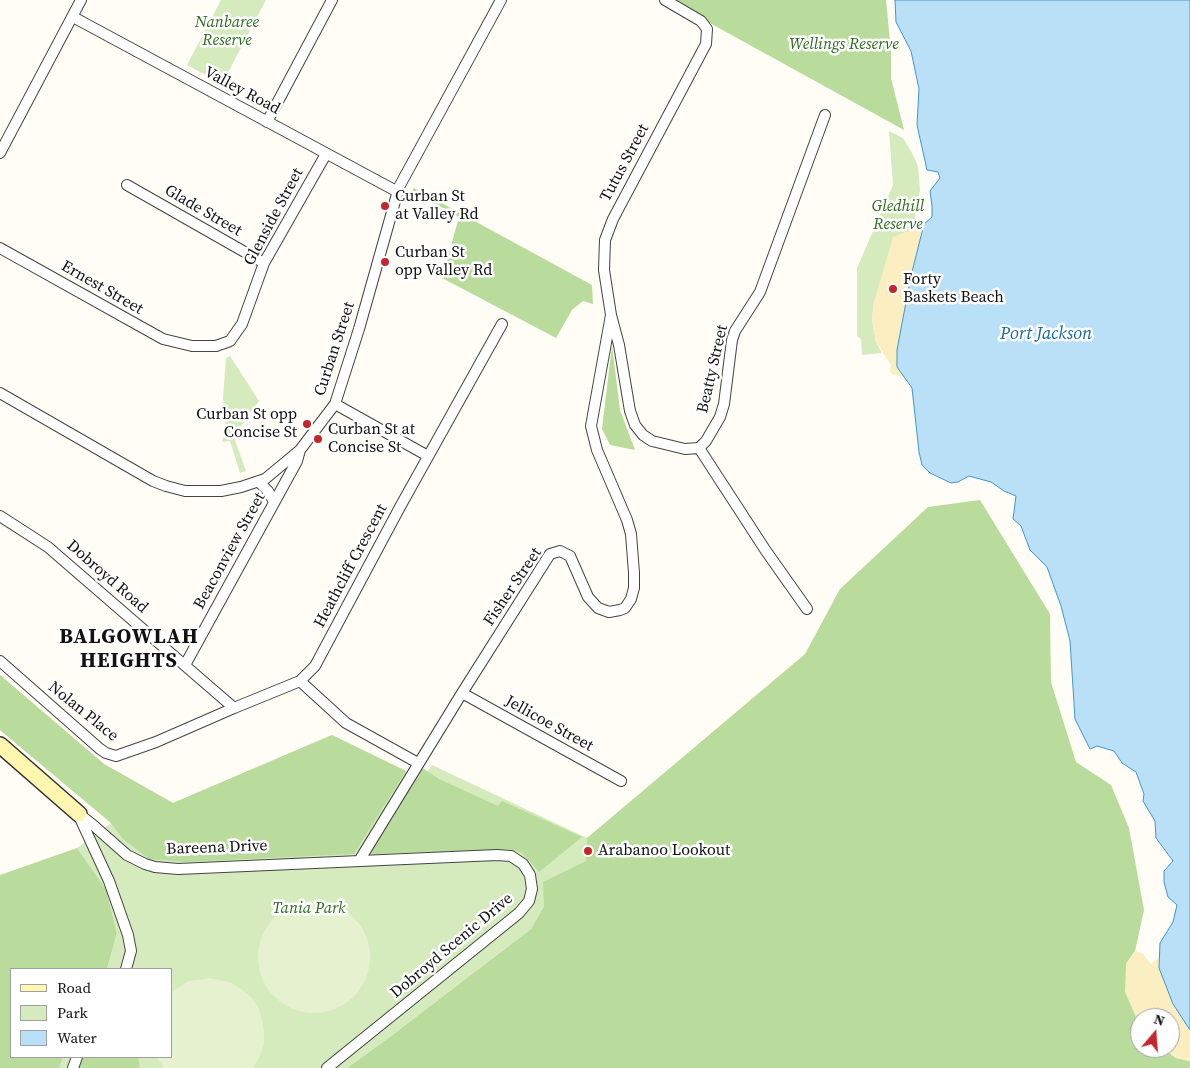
<!DOCTYPE html>
<html>
<head>
<meta charset="utf-8">
<style>
	body { margin:0 }
	#map { position:relative; width:1190px; height:1068px; overflow:hidden; background:#fffdf5; font-family:"Source Serif 4",serif }
	canvas { display:block }
	.legend { position:absolute; left:10px; top:968px; width:162px; height:90px; box-sizing:border-box; background:#fff; border:1px solid #a0a0a0; margin:0; padding:6px 9px; list-style:none; font-size:15px; color:#111 }
	.legend li { display:flex; align-items:center; gap:10px; height:25px }
	.legend b { width:25px; border:1px solid #a0a0a0 }
	.north { position:absolute; left:1130px; top:1008px; width:50px; height:50px; box-sizing:border-box; background:#fff; border:1px solid #a0a0a0; border-radius:50%; rotate:18deg; font-size:14px; font-weight:700; line-height:20px; text-align:center; color:#111 }
	.north::after { content:''; display:block; margin:auto; width:18px; height:22px; background:#c4262e; clip-path:polygon(50% 0,100% 100%,50% 72%,0 100%) }
</style>
</head>
<body>
<div id="map">
<canvas width="1190" height="1068"></canvas>
<ul class="legend">
<li><b style="height:6px;background:#fff6b0"></b>Road</li>
<li><b style="height:14px;background:#d5ebbd"></b>Park</li>
<li><b style="height:14px;background:#b9e0f7"></b>Water</li>
</ul>
<div class="north">N</div>
</div>
<script>
const g = document.querySelector('canvas').getContext('2d');
g.lineJoin = 'round';
function fill(path, color) { g.fillStyle = color; g.fill(path, 'evenodd'); }
const shape = rows => new Path2D(rows.map(r => 'M' + r).join(''));
function trace(path, color, width, dash) { g.strokeStyle = color; g.lineWidth = width; g.lineCap = dash ? 'butt' : 'round'; g.setLineDash(dash || []); g.stroke(path); }
function write(font, color, halo, rows, align = 'center') {
  g.font = font + ' "Source Serif 4",serif'; g.lineWidth = 5; g.setLineDash([]); g.textBaseline = 'middle'; g.strokeStyle = halo; g.fillStyle = color; for (const [text, x, y, turn = 0] of rows) {
    g.save(); g.translate(x, y); g.rotate((+turn || 0) * Math.PI / 180); g.textAlign = isNaN(turn) ? turn : align; if (halo) g.strokeText(text, 0, 0); g.fillText(text, 0, 0); g.restore();
  }
}
const green = shape([
	[221,0,266,0,222,84,187,65],
	[889,131,903,138,911,151,918,166,920,190,914,223,908,231,874,302,872,319,876,342,881,351,881,353,862,355,861,339,857,336,857,268,893,185],
	[230,356,259,401,241,426,231,429,246,471,240,473,230,441,222,442,226,430,223,398,226,358],
	[0,675,104,764,173,803,332,735,422,779,432,765,587,838,587,861,544,882,544,906,531,929,391,1036,347,1068,59,1068,63,1057,171,1057,171,969,107,969,117,933,106,889,77,848,111,823,0,730]
]);
const forest = shape([
	[668,0,886,0,891,52,891,78,904,130],
	[414,188,592,285,593,304,583,301,572,310,556,338,442,278,459,217,412,191],
	[612,345,620,410,635,450,610,445,602,429],
	[980,500,1050,614,1051,682,1076,762,1111,785,1129,828,1144,910,1135,951,1126,964,1136,1017,1140,1022,1140,1048,1163,1048,1176,1058,1190,1061,1190,1068,347,1068,391,1036,531,929,544,906,543,882,586,861,587,838,805,654,840,589,928,507],
	[0,675,104,764,173,803,332,735,406,771,354,854,185,862,149,859,123,839,111,823,0,730],
	[421,767,439,779,498,806,502,801,582,837,539,872,522,853,510,849,372,854,369,849],
	[77,848,106,889,117,933,107,969,11,969,11,1057,63,1057,59,1068,0,1068,0,875],
	[81,1057,138,1057,140,1068,77,1068]
]);
const sand = shape([
	[914,223,924,224,911,276,897,350,897,367,904,377,894,375,890,372,891,365,876,342,872,319,874,302,893,237,908,231],
	[1135,951,1142,953,1151,964,1159,958,1159,968,1173,1004,1190,1030,1190,1060,1176,1058,1163,1048,1170,1048,1170,1018,1140,1018,1140,1022,1136,1017,1125,992,1126,964]
]);
const pitch = shape([
	'258 957a56 56 0 1 1 112 0a56 56 0 1 1-112 0Z',
	[210,978,232,983,241,989,251,997,258,1007,262,1019,264,1031,264,1044,260,1056,253,1068,164,1068,157,1057,171,1057,171,992,189,981]
]);
const water = shape([
	[895,0,1190,0,1190,1030,1173,1004,1159,968,1160,943,1173,922,1177,905,1168,897,1164,882,1164,871,1173,861,1156,838,1155,821,1143,801,1144,794,1136,772,1122,763,1114,751,1097,746,1090,749,1075,719,1070,641,1061,606,1047,567,1030,550,1021,526,1013,519,1016,496,1004,491,991,482,969,476,958,482,951,483,930,473,922,465,919,452,912,388,897,367,897,350,911,276,924,224,932,217,932,206,930,191,940,178,938,172,927,170,917,125,919,89,911,51,896,22,895,0]
]);
const street = shape([
	[665,0,701,21,707,29,706,44,613,219,605,240,604,270,611,315,619,345,630,411,635,425,643,435,652,441,685,449,699,448],
	[73,17,398,192],
	[267,122,332,0],
	[0,153,81,0],
	[127,185,264,263],
	[0,248,163,339,192,346,216,346,230,341,242,324,264,263,326,154],
	[0,393,153,481,166,486,185,491,221,491,241,487,265,479,300,450,335,404,359,329,399,187,501,0],
	[335,404,428,456],
	[259,482,268,491,274,502],
	[0,516,48,547,234,708],
	[807,609,766,551,699,448,706,441,720,417,724,404,732,340,735,331,760,292,825,115],
	[0,661,100,749,106,753,116,756,156,742,234,708,300,681,315,666,400,507,502,324],
	[185,665,297,461,300,450],
	[300,681,346,723,418,763],
	[462,693,621,781],
	[79,814,93,825,127,855,145,864,155,867,178,869,497,855,511,856,523,864,530,875,532,889,529,901,519,913,327,1068],
	[79,816,109,881,128,935,131,951,126,969],
	[359,861,462,693,550,554,560,551,570,556,588,597,598,608,609,612,620,610,625,608,631,599,634,588,634,573,631,534,627,520,597,450,591,426,611,315],
	[73,1068,77,1057]
]);
const secondary = shape([
	[0,745,79,814]
]);
const markers = [
	[385,206,5,"#c4262e"],
	[385,262,5,"#c4262e"],
	[893,289,5,"#c4262e"],
	[307,424,5,"#c4262e"],
	[318,439,5,"#c4262e"],
	[588,851,5,"#c4262e"]
];
const parkNames = [
	["Nanbaree",227,23],
	["Reserve",227,41],
	["Wellings Reserve",844,45],
	["Gledhill",898,207],
	["Reserve",898,225],
	["Tania Park",309,909]
];
const streetNames = [
	["Valley Road",242,91,28],
	["Tutus Street",625,163,-62],
	["Glade Street",203,211,30],
	["Glenside Street",274,217,-62],
	["Ernest Street",102,288,30],
	["Curban Street",335,349,-72],
	["Beatty Street",713,369,-77],
	["Beaconview Street",230,551,-61],
	["Heathcliff Crescent",351,566,-62],
	["Dobroyd Road",107,577,41],
	["Fisher Street",513,587,-56],
	["Nolan Place",83,712,39],
	["Jellicoe Street",549,724,29],
	["Bareena Drive",217,848,-2],
	["Dobroyd Scenic Drive",452,946,-40]
];
const poiNames = [
	["Curban St",395,197],
	["at Valley Rd",395,215],
	["Curban St",395,253],
	["opp Valley Rd",395,271],
	["Forty",903,280],
	["Baskets Beach",903,298],
	["Curban St opp",297,415,"right"],
	["Concise St",297,433,"right"],
	["Curban St at",328,430],
	["Concise St",328,448],
	["Arabanoo Lookout",598,851]
];
const waterNames = [
	["Port Jackson",1046,334]
];
const districtNames = [
	["BALGOWLAH",129,638],
	["HEIGHTS",129,662]
];
fill(green, '#d5ebbd');
fill(forest, '#b9dc9c');
fill(sand, '#fbeec1');
fill(pitch, '#e6f2cf');
fill(water, '#b9e0f7');
trace(water, '#3f96cf', 1);
trace(street, '#444', 12);
trace(secondary, '#333', 18);
trace(street, '#fff', 10);
trace(secondary, '#fff6b0', 15);
for (const [x, y, r, color] of markers) { const dot = new Path2D(); dot.arc(x, y, r, 0, 2 * Math.PI); g.fillStyle = color; g.fill(dot); trace(dot, '#fff', 2); }
write('italic 16px', '#2f6b1f', '#fff', parkNames);
write('16px', '#111', '#fff', streetNames);
write('16px', '#111', '#fff', poiNames, 'left');
write('italic 18px', '#1768a6', '#fff', waterNames);
g.letterSpacing = '1px';
write('bold 21px', '#111', '#fff', districtNames);
g.letterSpacing = '0px';
</script>
</body>
</html>
